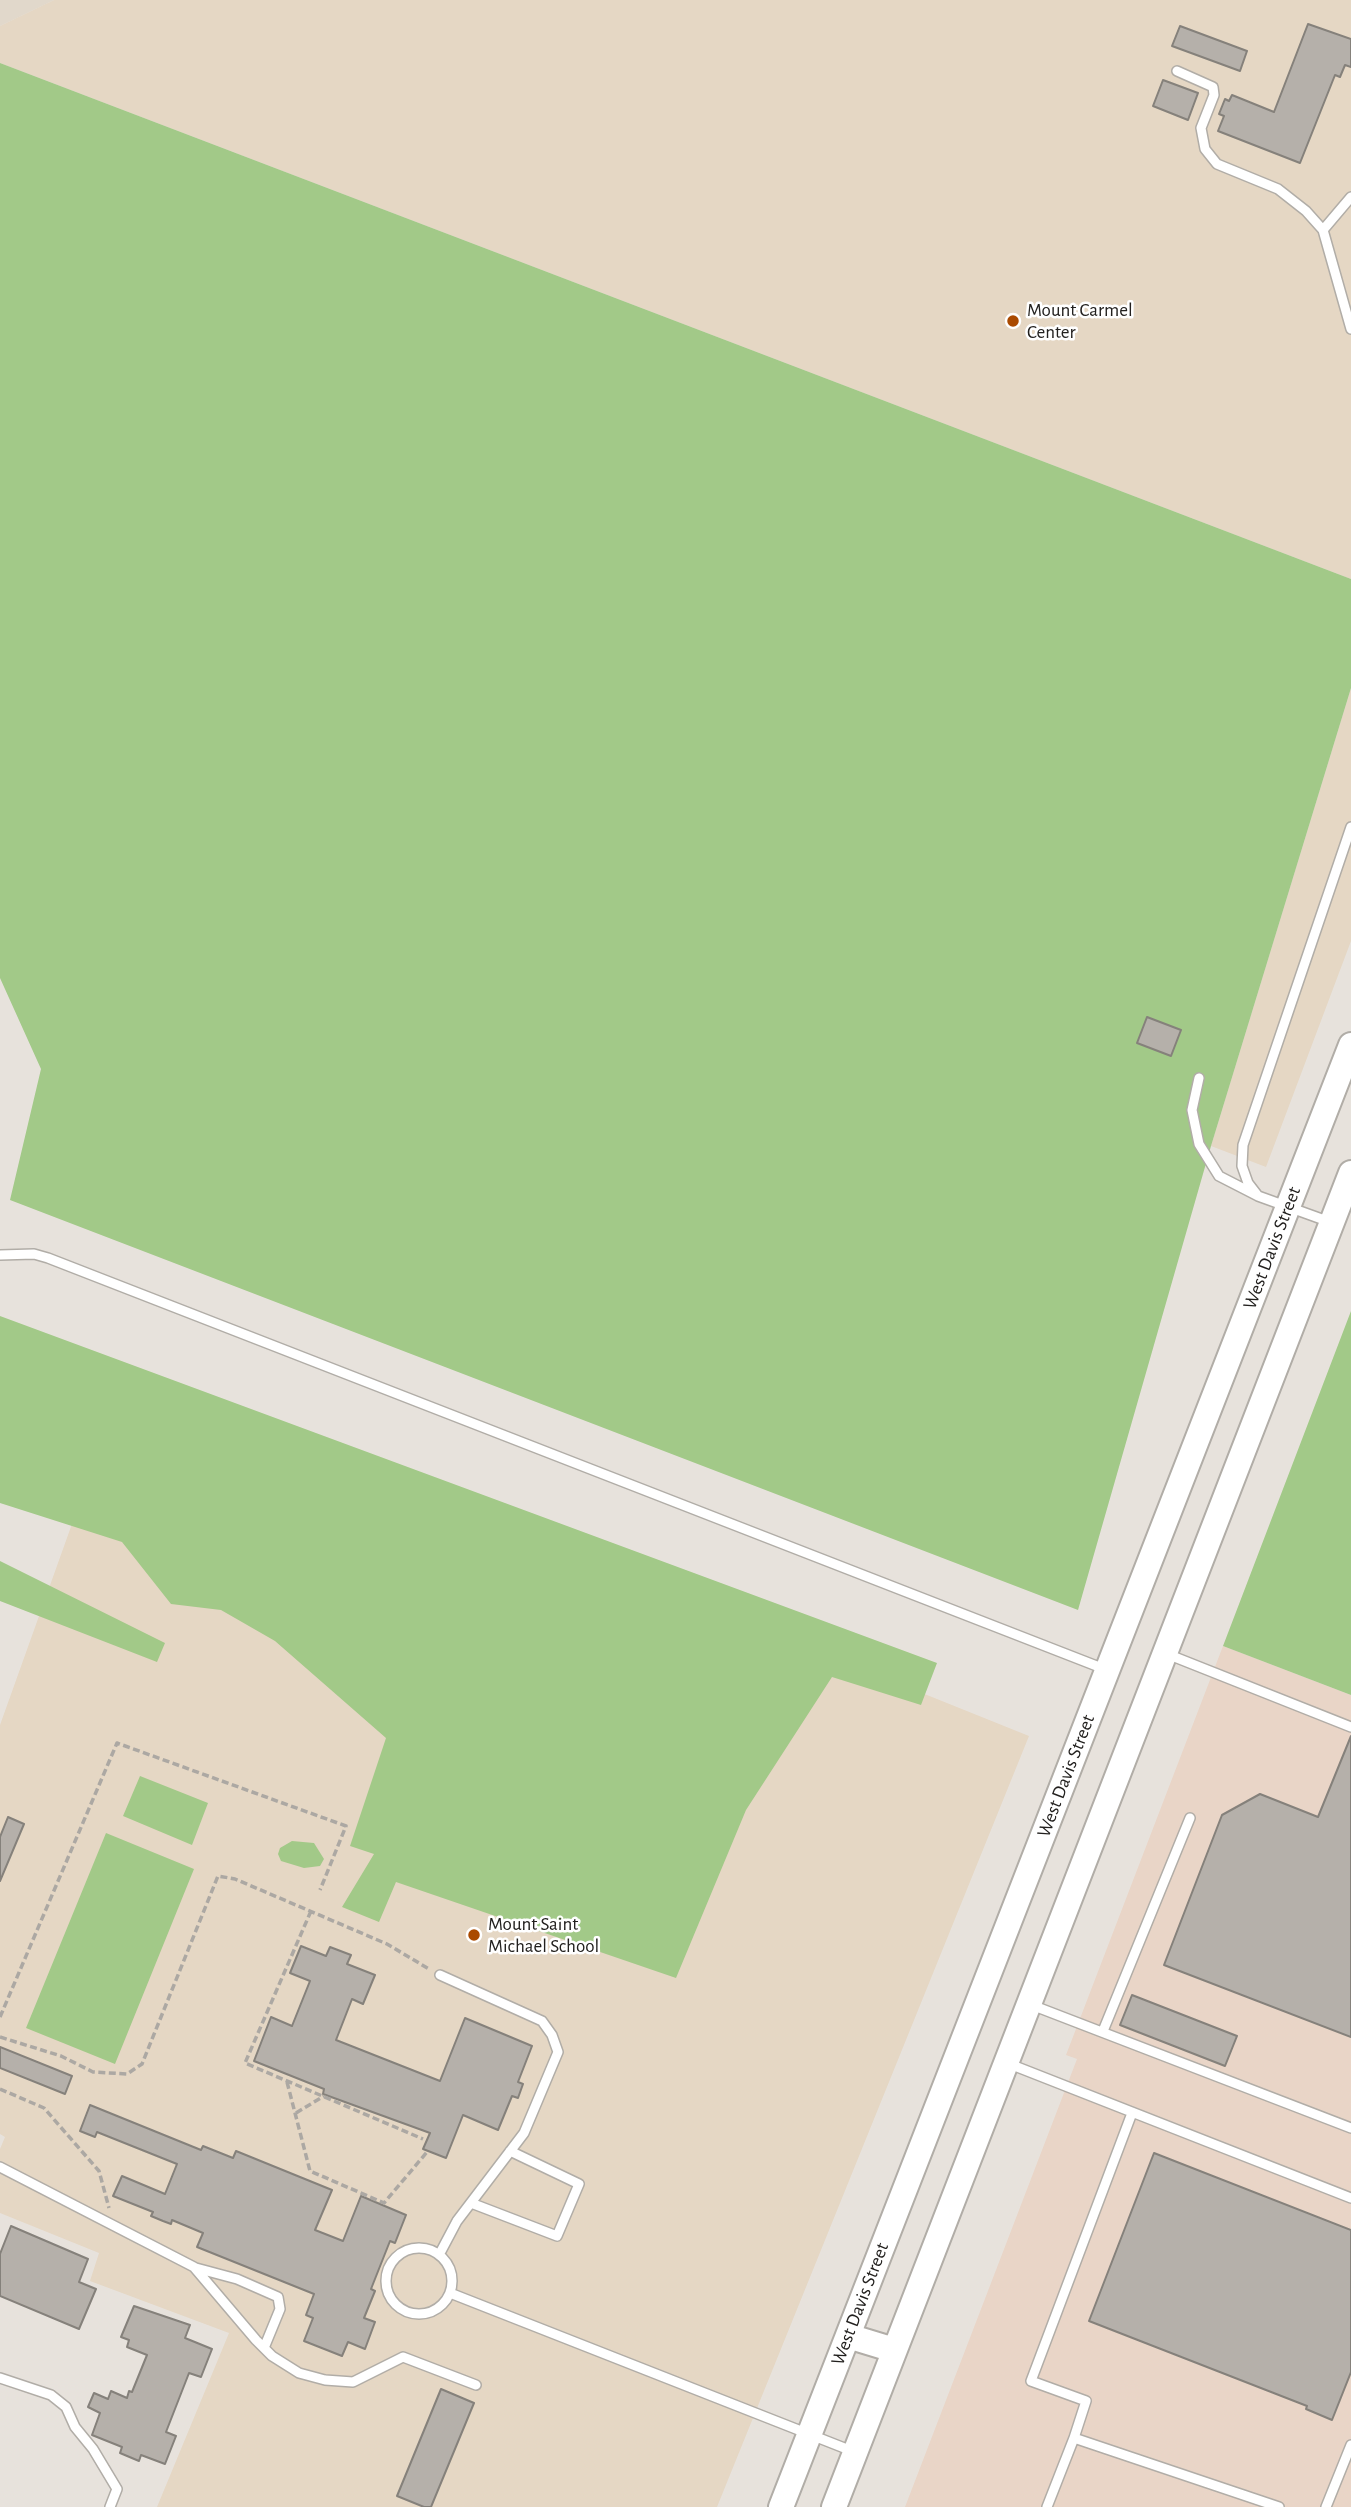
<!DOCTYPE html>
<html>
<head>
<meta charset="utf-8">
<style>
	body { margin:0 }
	canvas { display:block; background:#e7e2dc }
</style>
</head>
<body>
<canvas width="1351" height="2507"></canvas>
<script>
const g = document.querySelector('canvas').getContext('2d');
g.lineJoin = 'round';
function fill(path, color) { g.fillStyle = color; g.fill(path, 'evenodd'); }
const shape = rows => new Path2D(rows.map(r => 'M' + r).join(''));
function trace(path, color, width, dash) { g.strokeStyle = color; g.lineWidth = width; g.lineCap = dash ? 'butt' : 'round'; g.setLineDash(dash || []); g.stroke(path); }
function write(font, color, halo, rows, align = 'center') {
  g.font = font + ' "Alegreya Sans",sans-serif'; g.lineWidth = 5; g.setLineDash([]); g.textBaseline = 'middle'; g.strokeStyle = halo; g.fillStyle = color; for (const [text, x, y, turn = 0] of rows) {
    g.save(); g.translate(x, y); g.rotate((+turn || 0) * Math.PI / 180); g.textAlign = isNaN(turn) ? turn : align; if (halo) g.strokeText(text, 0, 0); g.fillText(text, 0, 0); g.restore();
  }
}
const built = shape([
	[0,0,54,0,0,26]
]);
const industrial = shape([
	[1223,1646,1351,1695,1351,2507,905,2507,1077,2059,1066,2055]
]);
const education = shape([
	[54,0,1351,0,1351,579,0,63,0,26],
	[1351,688,1351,941,1266,1167,1211,1146],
	[126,1373,1029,1736,717,2507,157,2507,229,2333,90,2281,99,2253,0,2213,0,2149,5,2137,0,2134,0,1725]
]);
const green = shape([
	[0,63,1351,579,1351,688,1211,1146,1078,1610,10,1200,41,1069,0,978],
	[1351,1311,1351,1695,1223,1646],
	[0,1316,937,1663,921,1705,832,1677,746,1810,676,1978,396,1882,379,1922,342,1907,374,1854,350,1846,386,1738,275,1641,221,1610,171,1604,122,1542,0,1503],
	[0,1561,165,1643,157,1662,0,1601],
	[140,1776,208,1803,192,1845,123,1816],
	[106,1833,194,1869,115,2064,26,2028],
	[292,1841,314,1843,324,1859,320,1866,304,1868,281,1861,278,1854,280,1848]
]);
const building = shape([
	[1308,24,1351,39,1351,67,1345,65,1340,77,1335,75,1300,163,1218,131,1224,116,1219,114,1225,99,1229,101,1232,95,1274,112,1308,24],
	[1180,26,1247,51,1240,71,1172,46,1180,26],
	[1163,80,1198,93,1188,120,1153,106,1163,80],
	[1147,1017,1181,1030,1171,1056,1137,1043,1147,1017],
	[1351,1736,1351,2037,1164,1965,1222,1815,1260,1794,1318,1817,1351,1736],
	[8,1817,24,1824,0,1881,0,1837,8,1817],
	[301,1946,326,1956,330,1947,351,1955,347,1964,375,1975,363,2004,352,1999,336,2040,440,2081,465,2018,532,2046,518,2082,523,2084,518,2098,512,2096,498,2130,463,2115,446,2158,423,2149,430,2133,323,2094,324,2089,254,2061,271,2017,292,2026,310,1981,290,1973,301,1946],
	[1132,1995,1237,2036,1225,2066,1120,2025,1132,1995],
	[0,2047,72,2076,65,2094,0,2068,0,2047],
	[90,2105,201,2150,203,2146,233,2158,236,2151,332,2190,315,2230,343,2241,361,2196,406,2215,395,2243,390,2241,371,2289,375,2291,364,2318,375,2322,365,2349,348,2342,342,2356,304,2341,313,2318,306,2315,314,2294,197,2247,203,2233,172,2220,171,2224,163,2221,151,2216,153,2212,113,2196,122,2176,165,2194,177,2164,97,2132,95,2137,80,2131,90,2105],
	[1154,2153,1351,2230,1351,2372,1332,2420,1306,2409,1307,2406,1089,2321,1154,2153],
	[11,2226,88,2259,79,2282,96,2289,79,2329,0,2296,0,2254,11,2226],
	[134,2306,190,2325,185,2338,212,2349,201,2377,189,2373,166,2432,176,2436,165,2464,141,2455,139,2461,120,2453,122,2447,92,2435,100,2413,88,2407,94,2393,108,2399,111,2391,127,2398,129,2391,132,2392,147,2355,127,2347,129,2340,121,2337,134,2306],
	[441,2389,474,2403,431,2507,424,2507,397,2496,441,2389]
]);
const path = shape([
	[311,1911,245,2063,423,2139],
	[0,2017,117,1743,346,1826,320,1890],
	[0,2037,61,2056,93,2072,127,2074,142,2064,218,1876,235,1879,387,1944,429,1969],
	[287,2082,310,2171,384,2203,427,2152],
	[0,2089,44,2108,99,2171,109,2208],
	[296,2113,324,2096]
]);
const lane = shape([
	[1177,71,1213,87,1214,95,1201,128,1205,149,1217,164,1278,189,1306,211,1323,230],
	[1351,197,1323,230,1351,329],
	[1199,1078,1192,1110,1199,1144,1219,1176,1258,1196,1330,1222],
	[1258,1196,1248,1183,1242,1166,1243,1145,1351,827],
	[0,1255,34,1254,48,1258,1107,1670],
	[1167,1654,1351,1727],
	[1029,2004,1351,2128],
	[1103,2031,1190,1818],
	[1007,2063,1351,2198],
	[0,2167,194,2267,256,2340,272,2356,299,2373,325,2380,353,2382,403,2357,476,2385],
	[471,2203,557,2236,579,2184,510,2151],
	'386 2281a33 33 0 1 1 66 0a33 33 0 1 1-66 0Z',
	[439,2255,457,2221,524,2133,558,2052,552,2035,542,2021,440,1975],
	[196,2268,237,2279,278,2297,280,2309,264,2348],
	[450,2293,852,2451],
	[0,2378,51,2395,66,2407,75,2427,93,2449,117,2489,110,2507],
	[1074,2438,1086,2401,1031,2381,1132,2113],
	[1047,2507,1074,2438,1279,2507],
	[1326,2507,1351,2445]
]);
const secondary = shape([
	[848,2336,894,2350],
	[781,2507,1351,1045],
	[834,2507,1351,1173]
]);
const markers = [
	[1013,321,7,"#aa4a00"],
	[474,1935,7,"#aa4a00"]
];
const poiNames = [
	["Mount Carmel",1027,310],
	["Center",1027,332],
	["Mount Saint",488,1924],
	["Michael School",488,1946]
];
const streetNames = [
	["West Davis Street",1272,1248,-69],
	["West Davis Street",1066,1776,-69],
	["West Davis Street",860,2304,-69]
];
fill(built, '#e1d8cb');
fill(industrial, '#e9d5c7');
fill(education, '#e5d7c4');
fill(green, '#a2c988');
fill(building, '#b5b0aa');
trace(building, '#85817b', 2);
trace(lane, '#b1ada7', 12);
trace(secondary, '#b1ada7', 28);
trace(path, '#aca8a3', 3.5, [7, 3.5]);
trace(lane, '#fff', 9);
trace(secondary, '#fff', 24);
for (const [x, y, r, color] of markers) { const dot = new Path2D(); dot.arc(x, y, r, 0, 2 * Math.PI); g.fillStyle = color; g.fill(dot); trace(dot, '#fff', 2.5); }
write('19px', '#22201e', '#fff', poiNames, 'left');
write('19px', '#22201e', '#fff', streetNames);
</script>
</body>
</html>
